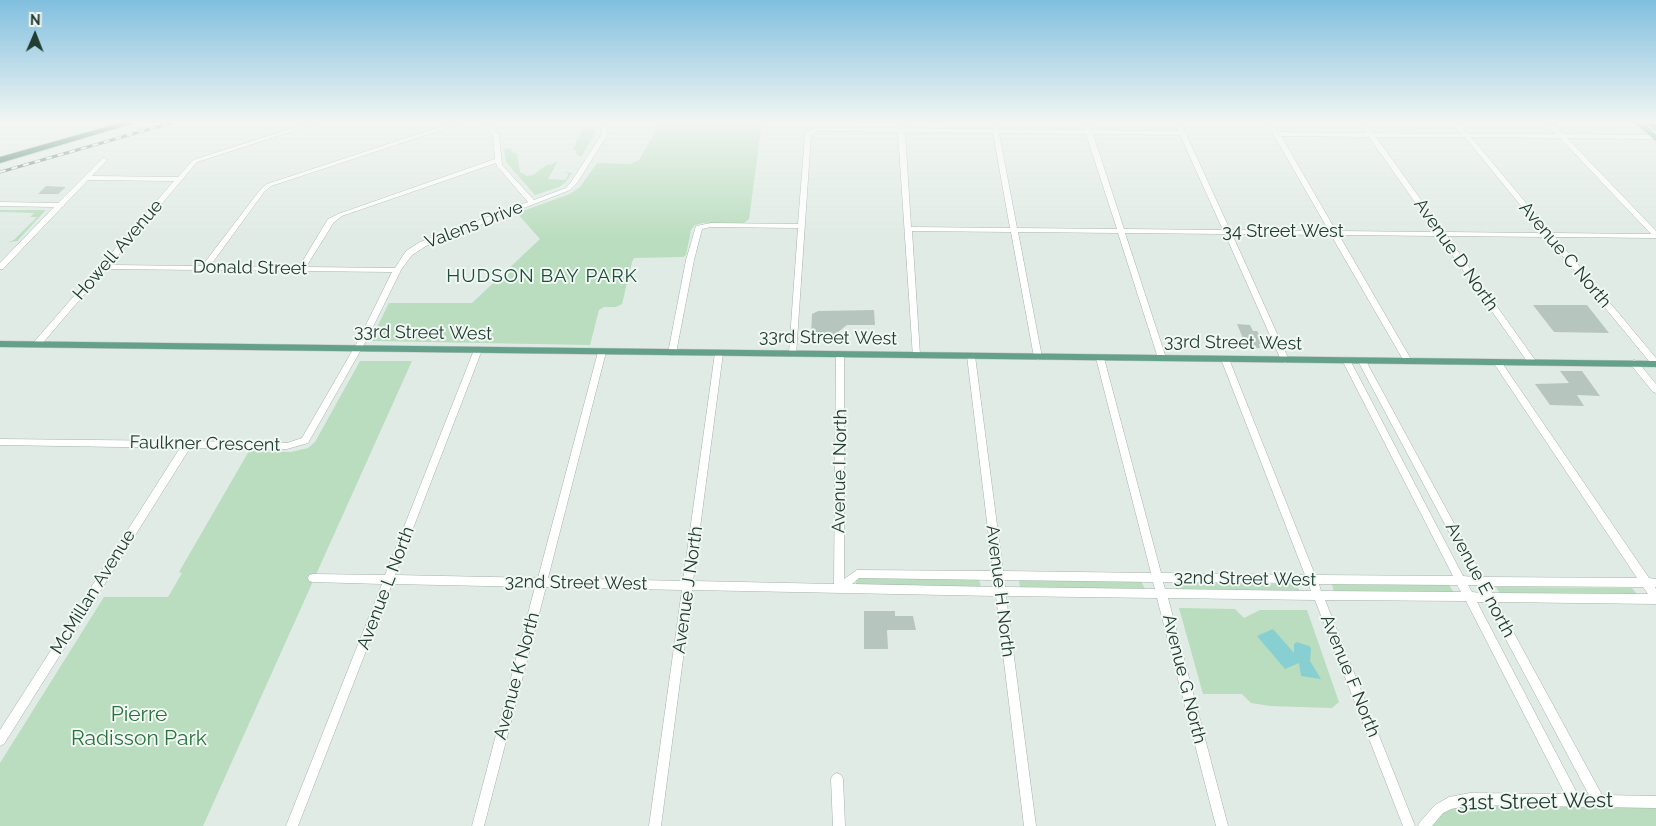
<!DOCTYPE html>
<html>
<head>
<meta charset="utf-8">
<style>
	body { margin:0 }
	#map { position:relative; width:1656px; height:826px; overflow:hidden; background:#e1ebe5; font-family:Raleway,sans-serif }
	canvas { display:block }
	.north { position:absolute; left:10px; top:10px; width:50px; height:50px; -webkit-text-stroke:4px #f1f8f4; paint-order:stroke; rotate:1deg; font-size:14px; font-weight:700; line-height:20px; text-align:center; color:#213c31 }
	.north::after { content:''; display:block; margin:auto; width:18px; height:22px; background:#213c31; clip-path:polygon(50% 0,100% 100%,50% 72%,0 100%) }
</style>
</head>
<body>
<div id="map">
<canvas width="1656" height="826"></canvas>
<div class="north">N</div>
</div>
<script>
const g = document.querySelector('canvas').getContext('2d');
g.lineJoin = 'round';
function fill(path, color) { g.fillStyle = color; g.fill(path, 'evenodd'); }
const shape = rows => new Path2D(rows.map(r => 'M' + r).join(''));
function trace(path, color, width, dash) { g.strokeStyle = color; g.lineWidth = width; g.lineCap = dash ? 'butt' : 'round'; g.setLineDash(dash || []); g.stroke(path); }
function write(font, color, halo, rows, align = 'center') {
  g.font = font + ' Raleway,sans-serif'; g.lineWidth = 4; g.setLineDash([]); g.textBaseline = 'middle'; g.strokeStyle = halo; g.fillStyle = color; for (const [text, x, y, turn = 0] of rows) {
    g.save(); g.translate(x, y); g.rotate((+turn || 0) * Math.PI / 180); g.textAlign = isNaN(turn) ? turn : align; if (halo) g.strokeText(text, 0, 0); g.fillText(text, 0, 0); g.restore();
  }
}
const green = shape([
	[656,123,762,123,749,219,744,223,703,223,695,225,691,230,686,255,683,257,634,258,632,262,622,304,616,307,604,307,599,310,590,345,372,341,372,337,389,303,472,303,540,239,517,213,570,194,580,187,597,163,630,164,639,160,655,132],
	[591,127,596,132,581,157,576,154,577,151,573,149,582,130],
	[511,148,512,152,517,153,520,172,527,176,533,175,548,164,550,165,558,161,548,179,565,180,569,174,564,172,572,173,565,183,559,187,535,195,506,162,504,149],
	[0,210,44,210,45,211,17,241,8,242,14,240,37,217,30,217,34,213,0,212],
	[360,361,412,361,203,826,0,826,0,763,104,597,168,597,182,573,179,572,249,451,291,452,308,448,315,442],
	[856,578,979,579,981,587,856,585],
	[1019,580,1141,581,1145,589,1020,588],
	[1174,582,1296,584,1300,591,1176,589],
	[1332,584,1449,585,1455,594,1334,592],
	[1496,587,1632,588,1639,597,1500,594],
	[1179,608,1235,609,1244,618,1260,610,1307,610,1339,702,1332,708,1270,706,1251,703,1242,694,1203,694],
	[1656,802,1656,826,1424,826,1449,803]
]);
const water = shape([
	[1273,629,1294,653,1294,644,1297,642,1309,646,1311,648,1310,661,1321,679,1301,676,1299,663,1285,669,1257,636]
]);
const building = shape([
	[46,186,66,187,58,194,38,194],
	[1533,305,1587,305,1609,333,1554,332],
	[874,310,875,325,847,325,833,336,811,335,812,314,818,311],
	[1237,324,1250,325,1253,331,1257,331,1260,336,1264,344,1259,344,1260,348,1247,348],
	[1560,371,1582,371,1600,396,1577,395,1584,406,1550,405,1535,384,1569,383],
	[864,611,895,611,895,616,913,616,916,630,887,630,888,649,864,649]
]);
const minor = shape([
	[308,123,318,123,197,162,110,265,202,266,260,190,267,184,452,123,462,123,271,186,264,192,210,266,299,267,328,219,338,214,495,159,493,135,482,123,488,123,499,135,502,165,534,200,566,188,571,182,602,134,601,128,596,123,603,123,607,128,608,134,577,183,570,190,426,246,412,255,401,270,366,341,308,443,287,449,190,448,4,744,0,746,0,730,180,448,0,445,0,439,184,441,188,440,192,441,287,443,302,438,358,341,392,272,106,269,40,346,37,347,34,346,33,344,34,342,174,181,88,180,65,204,64,206,62,207,3,269,0,269,0,263,54,207,0,206,0,202,58,203,102,159,104,158,107,160,92,176,178,177,193,160,308,123],
	[496,163,497,166,528,202,420,242,406,251,395,268,306,267,334,222,342,216,496,163],
	[898,123,904,123,904,128,992,129,991,123,997,123,998,129,1085,130,1083,123,1089,123,1091,130,1178,131,1175,123,1181,123,1230,230,1329,231,1267,123,1273,123,1278,132,1367,133,1360,123,1366,123,1373,133,1461,134,1453,123,1459,123,1468,134,1556,134,1546,123,1553,123,1563,134,1656,135,1656,139,1567,138,1656,231,1656,238,1555,237,1656,358,1656,367,1653,366,1547,237,1447,236,1535,360,1536,362,1532,365,1529,364,1439,236,1339,235,1412,361,1408,364,1405,363,1331,235,1232,234,1289,360,1285,363,1281,360,1225,234,1125,233,1166,358,1162,361,1158,358,1118,233,1018,232,1042,357,1038,360,1034,357,1011,232,912,231,920,355,916,358,913,357,898,132,818,131,811,135,796,355,790,355,789,353,798,228,711,227,702,229,694,260,676,353,675,355,669,355,668,353,686,260,696,226,711,223,798,224,805,135,808,131,817,127,898,128,898,123],
	[905,132,993,133,1010,228,911,227,905,132],
	[999,133,1086,134,1117,229,1017,228,999,133],
	[1093,134,1180,135,1223,230,1124,229,1093,134],
	[1281,136,1369,137,1436,232,1336,231,1281,136],
	[1376,137,1465,137,1543,233,1444,232,1376,137],
	[1471,137,1560,138,1651,234,1551,233,1471,137],
	[478,347,482,350,395,575,538,578,598,352,602,349,606,352,548,578,683,581,715,353,719,350,723,353,693,581,834,584,836,354,840,351,844,354,844,579,857,570,993,571,967,356,971,353,975,356,1003,571,1151,573,1096,358,1100,355,1104,358,1161,573,1305,575,1221,359,1225,356,1229,359,1315,575,1453,576,1342,360,1346,357,1350,360,1463,576,1473,577,1358,361,1359,359,1362,358,1366,361,1483,577,1637,578,1493,362,1494,360,1500,360,1649,578,1656,579,1656,587,1655,587,1656,589,1656,604,1497,602,1602,795,1656,796,1656,808,1470,805,1451,809,1443,813,1432,826,1418,826,1420,822,1435,805,1449,797,1470,793,1565,794,1466,601,1325,600,1415,826,1403,826,1315,600,1168,598,1228,826,1216,826,1157,598,1006,596,1036,826,1024,826,996,596,692,590,661,826,649,826,682,590,546,587,484,826,472,826,535,587,392,584,298,826,286,826,382,584,313,582,309,581,308,578,309,575,313,574,385,575,474,350,478,347],
	[859,578,994,580,995,587,852,584,859,578],
	[1004,580,1153,582,1155,589,1005,587,1004,580],
	[1163,582,1308,583,1311,591,1165,589,1163,582],
	[1319,584,1457,585,1461,592,1321,591,1319,584],
	[1468,585,1477,585,1481,593,1472,592,1468,585],
	[1488,586,1643,587,1648,594,1492,593,1488,586],
	[1477,602,1486,602,1589,795,1578,795,1477,602],
	[1634,360,1637,361,1656,384,1656,393,1653,392,1631,365,1630,363,1634,360],
	[837,773,841,775,843,779,845,826,833,826,831,779,833,775,837,773]
]);
const major = shape([
	[1635,123,1643,123,1656,135,1656,141,1635,123],
	[1645,123,1653,123,1656,125,1656,131,1645,123],
	[0,341,1656,361,1656,367,0,347,0,341]
]);
const highway = shape([
	[120,123,134,123,0,163,0,157,120,123]
]);
const rail = shape([
	[0,172,171,123]
]);
const streetNames = [
	["Valens Drive",474,225,-21],
	["34 Street West",1283,232],
	["Howell Avenue",118,250,-49],
	["Avenue D North",1456,255,55],
	["Avenue C North",1565,255,50],
	["Donald Street",250,268,1],
	["33rd Street West",423,333,1],
	["33rd Street West",828,338,1],
	["33rd Street West",1233,343,1],
	["Faulkner Crescent",205,444,1],
	["Avenue I North",840,471,-89],
	["32nd Street West",1245,579,1],
	["Avenue E north",1480,580,62],
	["32nd Street West",576,583,1],
	["Avenue L North",386,588,-69],
	["Avenue J North",688,590,-82],
	["Avenue H North",1000,591,83],
	["McMillan Avenue",93,592,-58],
	["Avenue K North",517,676,-75],
	["Avenue F North",1350,676,68],
	["Avenue G North",1184,679,76]
];
const neighbourhoodNames = [
	["HUDSON BAY PARK",542,276]
];
const nearParknames = [
	["Pierre",139,715],
	["Radisson Park",139,739]
];
const nearStreetnames = [
	["31st Street West",1535,802,-1]
];
fill(green, '#b9ddbe');
fill(water, '#88cfd1');
fill(building, '#b6c6be');
trace(minor, '#a4b3ab', 1);
trace(major, '#c1c8c5', 1);
trace(highway, '#c1c8c5', 2);
fill(minor, '#fff');
fill(major, '#65a18a');
fill(highway, '#2d6854');
trace(rail, '#5b786c', 3);
trace(rail, '#f1f8f4', 2, [6]);
const sky = g.createLinearGradient(0, 0, 0, 239);
sky.addColorStop(0, '#81bfdf');
sky.addColorStop(0.51, '#f2f6f3');
sky.addColorStop(1, '#f2f6f300');
g.fillStyle = sky;
g.fillRect(0, 0, 1656, 239);
write('18px', '#213c31', '#f1f8f4', streetNames);
g.letterSpacing = '1px';
write('19px', '#1d4e3c', '#f1f8f4', neighbourhoodNames);
g.letterSpacing = '0px';
write('21px', '#2b733e', '#f1f8f4', nearParknames);
write('21px', '#213c31', '#f1f8f4', nearStreetnames);
</script>
</body>
</html>
